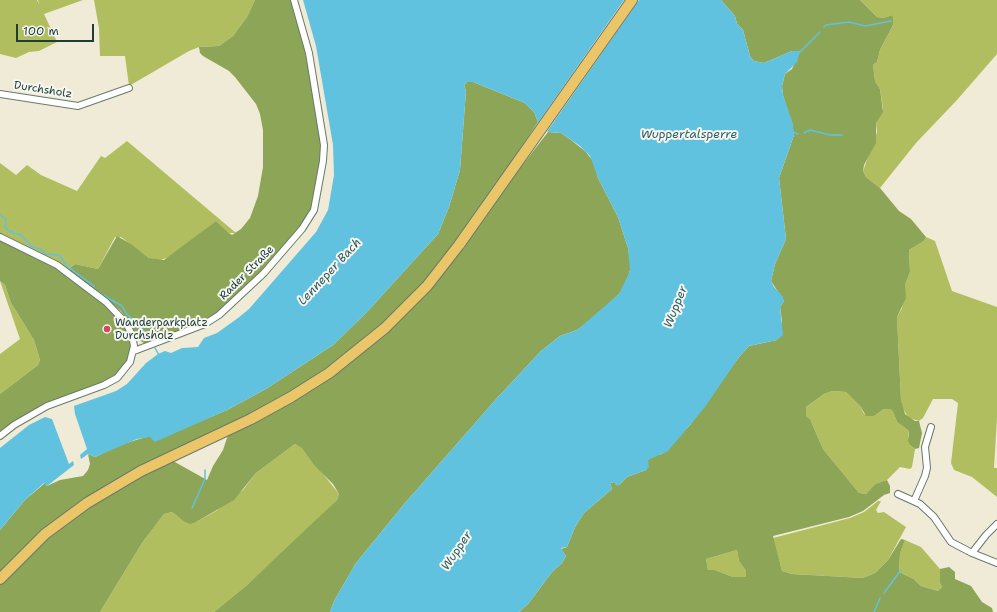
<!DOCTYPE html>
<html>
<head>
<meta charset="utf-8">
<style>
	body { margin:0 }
	#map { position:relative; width:997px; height:612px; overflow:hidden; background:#efebd7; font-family:"Shantell Sans",sans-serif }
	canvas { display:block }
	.scale { position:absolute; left:16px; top:24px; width:78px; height:18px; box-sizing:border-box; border:2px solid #1f3d34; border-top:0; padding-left:5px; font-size:12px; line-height:14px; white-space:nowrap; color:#1f3d34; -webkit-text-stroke:3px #f6f6f2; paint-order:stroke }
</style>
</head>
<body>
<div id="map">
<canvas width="997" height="612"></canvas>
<div class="scale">100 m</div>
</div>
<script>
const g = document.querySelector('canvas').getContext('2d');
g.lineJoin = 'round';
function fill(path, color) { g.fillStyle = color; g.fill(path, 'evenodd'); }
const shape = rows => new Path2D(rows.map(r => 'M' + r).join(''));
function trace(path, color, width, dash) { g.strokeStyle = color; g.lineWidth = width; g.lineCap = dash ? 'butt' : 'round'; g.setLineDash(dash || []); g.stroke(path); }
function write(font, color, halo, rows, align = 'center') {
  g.font = font + ' "Shantell Sans",sans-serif'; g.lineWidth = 4; g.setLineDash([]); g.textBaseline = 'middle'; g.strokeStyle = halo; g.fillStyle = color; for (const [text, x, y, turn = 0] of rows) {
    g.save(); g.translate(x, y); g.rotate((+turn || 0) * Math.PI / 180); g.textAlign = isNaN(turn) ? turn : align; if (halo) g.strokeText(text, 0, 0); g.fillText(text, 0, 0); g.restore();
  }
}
const green = shape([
	[0,0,37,0,39,4,38,0,83,0,44,14,57,42,39,51,29,52,16,58,0,54],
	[94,0,255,0,247,17,233,36,219,46,199,47,189,51,129,86,125,56,100,56,99,28],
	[860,0,997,0,997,54,957,100,916,143,880,188,866,177,863,171,877,132,876,123,883,109,880,89,875,81,873,65,877,62,880,50,893,25,893,17,892,15,884,18,877,17],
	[127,141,236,233,229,233,216,221,170,257,160,260,149,258,121,237,115,237,98,269,75,264,68,269,55,261,0,235,0,163,16,175,27,165,41,175,77,191,101,156,105,158],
	[926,237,935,241,952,291,997,307,997,418,994,468,997,468,997,497,972,477,954,470,951,463,958,403,952,399,933,399,923,418,919,421,909,418,903,409,901,400,897,317,902,308,905,285,910,272,909,250,924,241],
	[0,281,5,285,11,303,34,340,40,360,38,365,0,394,0,354,20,339],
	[832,391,846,392,861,407,864,414,874,416,884,409,890,409,893,410,897,422,909,431,908,436,910,445,915,449,912,467,910,469,900,467,887,480,875,484,866,494,859,493,823,449,810,419,806,416,806,407,824,394],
	[295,444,302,447,339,494,337,500,307,530,247,585,214,612,100,612,142,543,164,514,172,512,180,518,196,522,216,511,243,490,256,473],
	[878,501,881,501,876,510,878,513,884,512,906,527,888,560,875,573,863,578,792,574,782,571,773,538,850,518,864,512],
	[905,540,921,547,940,569,940,583,942,587,938,591,921,586,914,579,899,572,900,552],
	[737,550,739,561,746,571,746,577,733,577,715,570,708,570,706,559]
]);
const forest = shape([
	[255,0,291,0,304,46,322,146,311,210,300,228,262,271,216,314,203,322,150,343,144,343,137,339,132,326,121,311,109,301,103,303,121,319,130,335,131,347,128,361,118,373,103,382,46,403,0,433,0,394,38,365,40,360,34,340,11,303,5,285,0,281,0,237,66,271,75,264,98,269,117,236,131,244,149,258,164,260,216,221,229,233,232,235,241,229,250,218,258,196,263,167,263,130,260,114,256,104,235,77,229,71,203,56,200,53,199,47,219,46,233,36,247,17],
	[721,0,860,0,877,17,884,18,892,15,893,17,893,25,880,50,877,62,873,65,875,81,880,89,883,112,876,123,876,143,864,165,863,171,866,177,880,188,899,211,911,219,926,237,924,241,909,250,910,272,905,285,906,298,897,317,901,400,905,414,915,421,919,421,922,433,919,448,915,449,910,445,908,441,909,431,897,422,893,411,890,409,884,409,874,416,866,416,861,407,846,392,832,391,824,394,806,407,806,416,810,419,823,449,859,493,866,494,875,484,887,480,890,486,890,493,884,495,863,511,849,517,773,536,782,571,792,574,863,578,875,573,888,560,901,539,905,540,900,553,899,572,914,579,921,586,938,591,942,587,940,583,940,569,949,567,955,572,955,579,971,586,982,602,992,608,993,612,519,612,528,604,552,572,562,563,566,556,561,549,567,547,575,527,584,513,612,489,610,483,614,482,619,485,627,477,646,470,648,460,652,456,662,454,690,425,739,357,749,346,777,340,782,321,780,307,784,301,771,281,775,264,786,239,779,178,794,135,783,95,782,86,785,74,792,69,800,51,792,51,764,63,754,61,750,56,743,30,737,24,735,16],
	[737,550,739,561,746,571,746,577,733,577,715,570,708,570,706,559],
	[473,82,525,103,534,112,538,122,469,226,420,287,395,314,345,357,299,388,230,425,116,481,0,574,0,530,25,500,45,483,47,486,60,480,83,476,88,470,90,464,88,454,95,457,123,444,146,437,152,437,155,441,227,410,266,389,333,345,366,313,438,234,449,207,460,170,466,91,464,85,467,82],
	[548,132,561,133,571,140,585,151,593,161,598,178,618,217,628,248,631,267,627,280,619,294,592,319,577,330,560,336,541,351,498,397,405,503,356,563,334,601,330,612,214,612,247,585,337,500,339,494,333,484,315,466,302,448,295,444,256,473,234,500,196,522,190,524,185,522,172,512,164,514,142,543,100,612,0,612,0,584,38,545,71,519,123,485,173,461,207,480,213,466,223,450,228,435,282,407,425,293,464,248,468,238,497,198]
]);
const water = shape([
	[303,0,721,0,735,16,737,24,743,30,750,56,754,61,764,63,792,51,800,51,797,62,785,74,782,86,783,95,793,124,794,135,779,178,786,239,775,264,771,281,774,287,783,297,784,301,780,307,783,335,777,340,749,346,739,357,705,407,668,451,648,460,649,467,646,470,627,477,619,485,616,486,614,482,610,483,612,489,584,513,575,527,567,547,561,548,566,556,562,563,552,572,528,604,519,612,330,612,334,601,356,563,405,503,498,397,541,351,560,336,577,330,619,294,630,271,628,248,618,217,598,178,590,156,580,146,561,133,548,132,538,122,534,112,525,103,473,82,467,82,464,85,466,91,460,170,449,207,438,234,366,313,333,345,266,389,227,410,155,442,150,437,137,439,95,457,88,454,81,459,80,455,87,449,75,414,74,406,116,391,127,384,146,363,158,354,165,351,171,353,182,348,198,347,204,338,217,333,238,318,249,309,316,232,328,210,334,175,333,145,316,46],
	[45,417,52,419,69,464,73,461,74,465,47,486,44,483,25,500,0,530,0,448,29,425]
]);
const pier = shape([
	[624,0,639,0,546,133,537,124]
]);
const stream = shape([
	[824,27,826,25,849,22,865,26,891,21],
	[799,53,820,32],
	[793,132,798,134],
	[804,133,810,130,830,135,842,135],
	[0,215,6,219,5,227,10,232,13,231,13,233,21,235,32,247,41,249,46,254,59,255,67,266,94,286,93,288,103,295,122,306,126,313,145,332,152,342],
	[155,348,159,355],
	[192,508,205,479,205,470],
	[884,593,901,570],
	[874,612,880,598]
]);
const street = shape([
	[0,94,78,106,129,88],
	[0,237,57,265,106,302,126,323,132,335,134,346,130,362,117,378,104,385,47,406,14,425,0,436],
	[134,351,205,324,219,315,264,273,302,229,314,210,323,161,324,145,309,53,294,0],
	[898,494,920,504,934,517,951,542,972,553,997,563],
	[914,501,925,476,927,468,925,447,931,427],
	[972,553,986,535,997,524]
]);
const primary = shape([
	[0,579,45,534,87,503,141,471,251,419,291,397,329,373,385,328,427,286,459,245,632,0]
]);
const markers = [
	[107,329,4,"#d1495b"]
];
const streetNames = [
	["Durchsholz",43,90,9],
	["Rader Straße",247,273,-45]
];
const poiNames = [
	["Wanderparkplatz",115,323],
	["Durchsholz",115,336]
];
const waterNames = [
	["Wuppertalsperre",689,135],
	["Lenneper Bach",330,272,-47],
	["Wupper",676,307,-68],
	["Wupper",457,551,-56]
];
fill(green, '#b1be60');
fill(forest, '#8ca556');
fill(water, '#61c2e0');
fill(pier, '#efebd7');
trace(stream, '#61c2e0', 1.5);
trace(street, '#687a6d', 8);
trace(primary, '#687a6d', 12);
trace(street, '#fff', 6);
trace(primary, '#ebc669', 10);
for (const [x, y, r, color] of markers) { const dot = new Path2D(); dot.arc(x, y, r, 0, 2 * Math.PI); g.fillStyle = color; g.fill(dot); trace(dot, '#f6f6f2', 1.5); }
write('11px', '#1f3d34', '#f6f6f2', streetNames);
write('11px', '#1f3d34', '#f6f6f2', poiNames, 'left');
write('italic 12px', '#305e5f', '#f6f6f2', waterNames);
</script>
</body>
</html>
